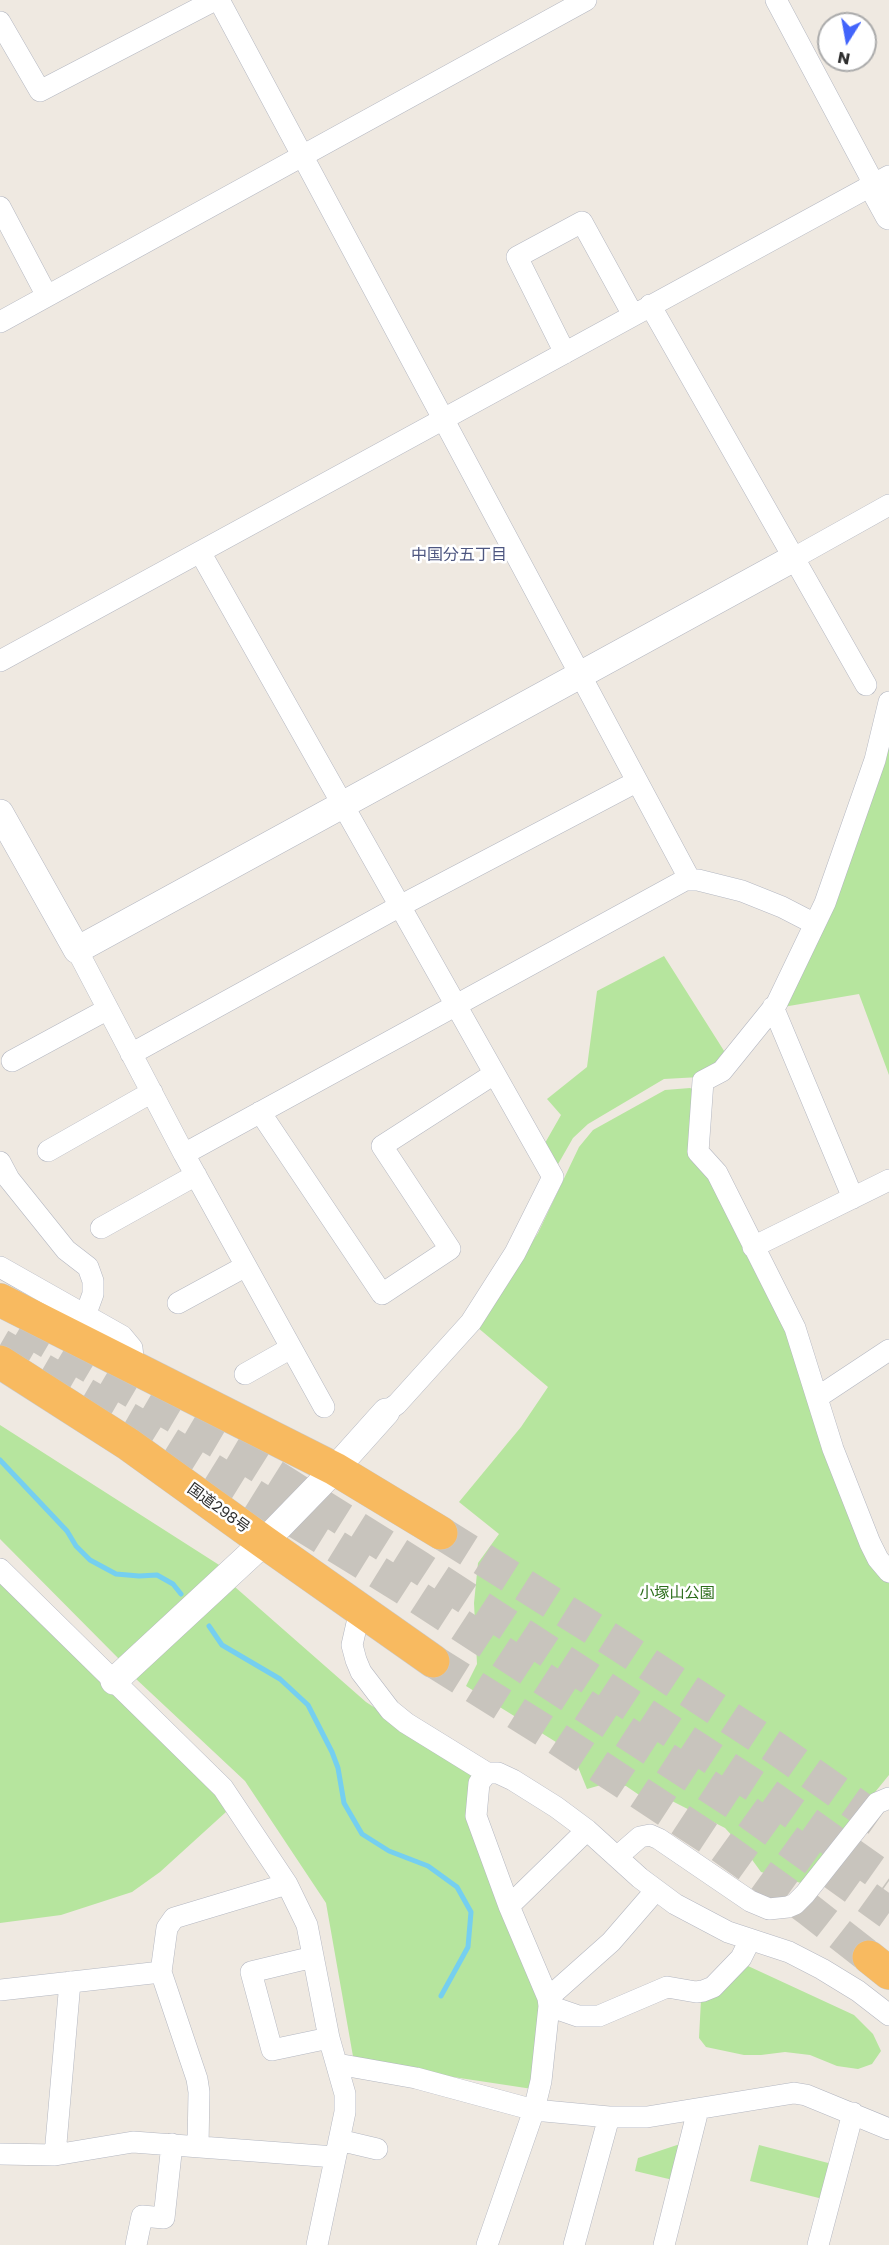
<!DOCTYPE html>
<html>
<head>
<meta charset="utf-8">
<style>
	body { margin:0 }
	#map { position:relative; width:889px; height:2245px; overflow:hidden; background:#efe9e1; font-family:Poppins,sans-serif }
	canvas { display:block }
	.north { position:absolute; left:817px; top:12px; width:60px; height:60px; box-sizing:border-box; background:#fff; border:2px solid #ababab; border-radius:50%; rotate:191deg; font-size:16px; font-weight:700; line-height:24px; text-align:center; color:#2e2e2e }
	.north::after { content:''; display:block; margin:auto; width:21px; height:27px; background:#4264fb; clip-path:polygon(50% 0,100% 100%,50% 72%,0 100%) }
</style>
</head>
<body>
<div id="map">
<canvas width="889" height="2245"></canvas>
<div class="north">N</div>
</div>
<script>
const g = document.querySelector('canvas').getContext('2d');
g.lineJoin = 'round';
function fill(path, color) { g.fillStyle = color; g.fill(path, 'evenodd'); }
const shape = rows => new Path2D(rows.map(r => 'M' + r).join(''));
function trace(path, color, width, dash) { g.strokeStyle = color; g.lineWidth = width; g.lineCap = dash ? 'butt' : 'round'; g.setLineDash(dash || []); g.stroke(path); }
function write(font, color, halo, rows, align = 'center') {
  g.font = font + ' Poppins,"Noto Sans JP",sans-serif'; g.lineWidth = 5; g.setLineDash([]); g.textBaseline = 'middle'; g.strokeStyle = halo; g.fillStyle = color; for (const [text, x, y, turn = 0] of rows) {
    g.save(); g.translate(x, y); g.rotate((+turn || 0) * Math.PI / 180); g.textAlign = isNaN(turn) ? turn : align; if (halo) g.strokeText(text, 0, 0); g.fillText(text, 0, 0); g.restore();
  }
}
const green = shape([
	[889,742,889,1075,859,994,783,1007],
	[664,956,726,1054,700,1077,664,1079,588,1124,573,1138,557,1166,541,1150,561,1115,547,1099,587,1067,597,991],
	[690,1088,697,1091,709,1177,786,1330,829,1465,855,1533,869,1556,889,1582,889,1775,801,1883,761,1872,745,1850,725,1828,672,1801,648,1801,626,1786,601,1785,587,1789,572,1752,466,1686,477,1664,474,1603,478,1563,499,1534,459,1502,521,1427,548,1387,477,1327,538,1233,579,1147,593,1130,665,1090],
	[0,1425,227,1570,120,1660,0,1539],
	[0,1580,216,1793,226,1812,160,1872,132,1892,61,1915,0,1923],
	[235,1587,366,1702,479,1776,472,1824,545,2002,539,2090,354,2062,326,1903,245,1781,135,1678],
	[748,1966,854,2015,873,2034,881,2051,872,2064,858,2069,837,2066,810,2055,785,2052,761,2055,744,2055,706,2047,699,2038,701,2000,721,1991],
	[683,2143,673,2180,635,2171,638,2158],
	[759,2145,832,2164,823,2199,750,2181]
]);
const stream = shape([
	[0,1460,67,1531,76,1546,90,1560,116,1574,139,1576,157,1575,173,1584,181,1594],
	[209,1626,222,1645,280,1679,308,1705,332,1752,338,1768,344,1803,362,1834,389,1851,428,1866,457,1887,471,1912,468,1947,441,1996]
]);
const trunkTunnel = shape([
	[441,1533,616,1643,774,1747,889,1828],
	[433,1661,553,1736,719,1845,808,1909,869,1957]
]);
const motorwayTunnel = shape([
	[21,1326,252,1462,419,1567,758,1788,889,1881],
	[0,1345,151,1432,405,1589,745,1810,889,1913]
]);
const minor = shape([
	[219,0,689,878],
	[776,0,874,184],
	[0,22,40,91,215,0],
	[0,207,47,296],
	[650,305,866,685],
	[0,322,586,0],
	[565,353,517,257,582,222,633,315],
	[200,552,553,1177,515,1253,471,1322,397,1404,386,1412],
	[794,558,889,505],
	[0,661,889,176],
	[889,702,875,760,825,903,777,1003,722,1071,703,1081,698,1152,717,1173,795,1328,833,1449,870,1543,878,1559,889,1572],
	[77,950,184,1154,324,1407],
	[773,1007,853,1198],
	[131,1054,400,906,636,782],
	[12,1061,108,1009],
	[260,1112,382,1294,450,1249,382,1146,494,1074],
	[48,1151,152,1092],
	[184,1154,685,880,698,880,742,891,782,907,815,924],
	[0,1162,9,1179,66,1250,88,1267,93,1281,93,1294,85,1316],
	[101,1228,196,1175],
	[753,1247,889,1180],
	[0,1267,122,1336,132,1348,134,1367],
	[178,1303,246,1266],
	[245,1374,291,1348],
	[818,1397,889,1350],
	[0,1569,223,1788,287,1884,307,1925,329,2038,345,2094,345,2112,317,2245],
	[360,1610,352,1645,356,1660,361,1672,390,1710,406,1723,487,1773,498,1773,513,1780,556,1807,587,1830,640,1878,675,1904,728,1932,789,1952,822,1969,858,1991,889,2015],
	[487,1773,479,1783,476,1816,509,1906,548,1998,549,2006,541,2081,534,2110,487,2245],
	[617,1857,640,1837,650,1835,659,1839,750,1901,769,1909,788,1907,795,1904,805,1894,877,1803,889,1798],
	[509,1906,587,1830],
	[313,1957,251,1972,272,2050,329,2038],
	[0,1990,161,1972],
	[548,1998,611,1942,656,1890],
	[549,2006,578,2016,599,2016,667,1987,696,1992,703,1991,713,1987,741,1958,750,1940],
	[337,2064,416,2078,534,2110,609,2117,647,2117,794,2093,806,2095,889,2129],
	[339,2140,377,2149],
	[198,2146,199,2092,197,2079,161,1972,167,1928,174,1918,287,1884],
	[0,2154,55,2155,133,2142,335,2157],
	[55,2155,70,1982],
	[136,2245,142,2216,164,2218,172,2144],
	[574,2245,609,2117],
	[664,2245,698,2110],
	[818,2245,853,2113]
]);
const tertiary = shape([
	[872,185,889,216],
	[0,813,77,950,794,558],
	[114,1681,264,1542,335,1469,386,1412]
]);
const trunk = shape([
	[0,1300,335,1469,441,1533],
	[0,1362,128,1444,264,1542,433,1661],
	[869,1957,889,1973]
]);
const streetNames = [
	["国道298号",218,1509,36]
];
const parkNames = [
	["小塚山公園",677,1594]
];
const neighbourhoodNames = [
	["中国分五丁目",459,556]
];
fill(green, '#b6e59e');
trace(stream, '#75cff0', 5);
trace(trunkTunnel, '#c8c4bd', 33, [33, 16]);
trace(motorwayTunnel, '#c8c4bd', 33, [33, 16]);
trace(minor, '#b4b7c1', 22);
trace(tertiary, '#b4b7c1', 28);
trace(trunk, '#c9c9c9', 34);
trace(minor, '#fff', 21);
trace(tertiary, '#fff', 27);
trace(trunk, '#f8ba60', 33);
write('15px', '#2e2e2e', '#fff', streetNames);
write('15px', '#2c6e1b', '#fff', parkNames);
write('16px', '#4d5680', '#fff', neighbourhoodNames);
</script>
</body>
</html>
